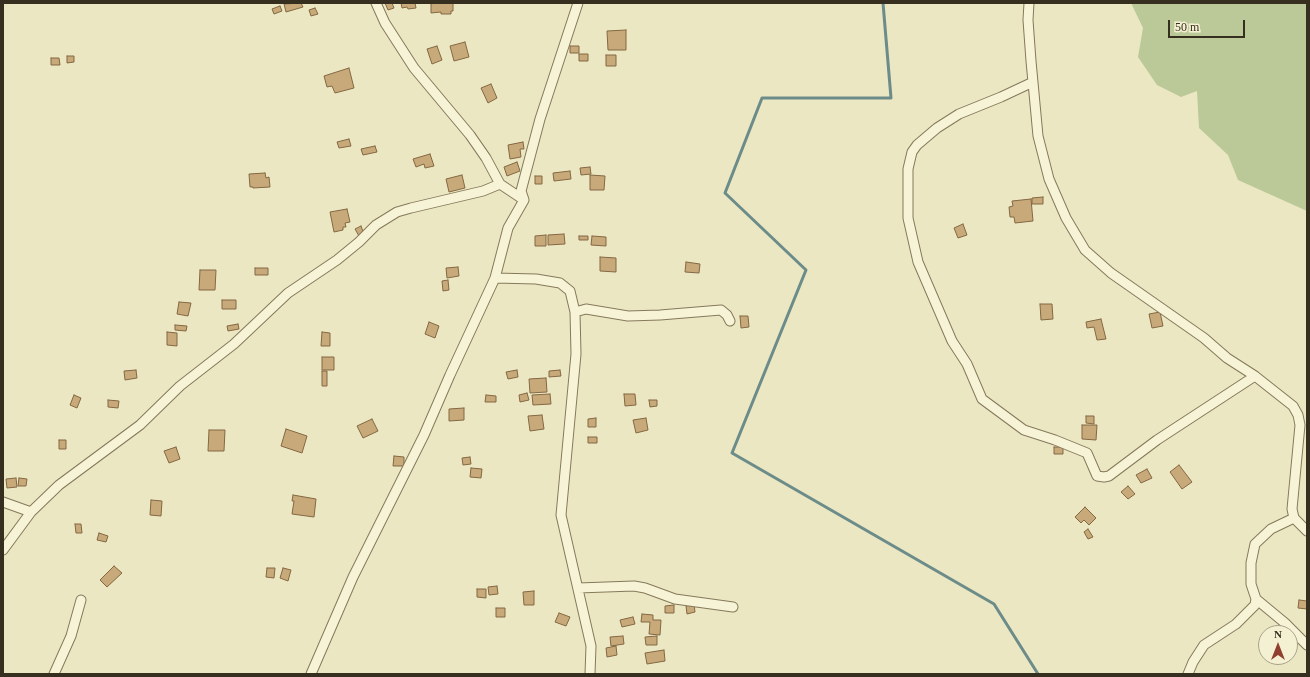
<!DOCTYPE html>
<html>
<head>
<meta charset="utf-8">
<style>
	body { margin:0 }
	#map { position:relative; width:1310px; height:677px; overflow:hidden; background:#ece7c3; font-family:"Times New Roman",serif }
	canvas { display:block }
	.frame { position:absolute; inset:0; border:4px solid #362e1e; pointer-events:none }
	.north { position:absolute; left:1258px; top:625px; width:40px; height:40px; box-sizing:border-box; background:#f4f0d2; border:1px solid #a8a28a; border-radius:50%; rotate:0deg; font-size:11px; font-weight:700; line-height:16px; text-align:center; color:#362e1e }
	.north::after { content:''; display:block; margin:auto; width:14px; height:18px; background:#913f2e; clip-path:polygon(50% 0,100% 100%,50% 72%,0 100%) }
	.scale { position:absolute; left:1168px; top:20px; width:77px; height:18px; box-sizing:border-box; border:2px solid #362e1e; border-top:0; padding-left:5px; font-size:12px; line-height:14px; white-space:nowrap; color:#362e1e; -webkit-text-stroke:3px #f4f0d2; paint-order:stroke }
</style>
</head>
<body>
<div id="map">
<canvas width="1310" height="677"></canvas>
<div class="frame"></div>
<div class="north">N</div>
<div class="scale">50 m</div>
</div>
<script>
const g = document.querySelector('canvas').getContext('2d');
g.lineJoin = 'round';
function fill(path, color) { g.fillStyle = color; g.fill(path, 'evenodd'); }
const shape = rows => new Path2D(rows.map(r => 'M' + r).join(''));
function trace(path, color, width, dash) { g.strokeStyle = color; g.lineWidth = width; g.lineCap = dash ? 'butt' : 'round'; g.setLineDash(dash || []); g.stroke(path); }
const green = shape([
	[1131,3,1307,3,1307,211,1238,180,1228,155,1199,128,1197,91,1181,97,1157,85,1138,57,1143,28]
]);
const stream = shape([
	[883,3,891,98,762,98,725,193,806,270,732,453,994,604,1038,674]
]);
const building = shape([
	[301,3,303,7,286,12,284,4,301,3],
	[385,3,392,3,394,8,388,10,385,3],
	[401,3,415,3,416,8,408,9,407,7,402,8,401,3],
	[435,3,453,3,453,11,451,11,451,14,441,14,441,12,431,13,431,4,435,3],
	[280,6,282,11,274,14,272,9,280,6],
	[315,8,318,14,311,16,309,10,315,8],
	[626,30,626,50,608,50,607,31,626,30],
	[465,42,469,57,454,61,450,46,465,42],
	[437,46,442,60,432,64,427,49,437,46],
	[570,46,579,46,579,53,570,53,570,46],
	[579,54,588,54,588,61,579,61,579,54],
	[606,55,616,55,616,66,606,66,606,55],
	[67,56,74,56,74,62,67,63,67,56],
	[51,58,59,58,60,65,51,65,51,58],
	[349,68,354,88,335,93,332,86,327,87,324,76,349,68],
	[491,84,497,98,488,103,481,88,491,84],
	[349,139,351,146,339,148,337,142,349,139],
	[523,142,524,149,520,149,521,157,510,159,508,145,523,142],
	[375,146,377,152,363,155,361,149,375,146],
	[430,154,434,166,425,168,424,164,416,167,413,159,430,154],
	[517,162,520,171,507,176,504,167,517,162],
	[590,167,591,174,581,175,580,168,590,167],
	[570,171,571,179,554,181,553,173,570,171],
	[265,173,266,178,269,177,270,187,253,188,253,187,250,187,249,174,265,173],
	[462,175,465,188,449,192,446,179,462,175],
	[590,175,605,176,604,190,590,190,590,175],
	[535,176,542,176,542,184,535,184,535,176],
	[1043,197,1043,204,1032,204,1032,198,1043,197],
	[1031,199,1033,221,1015,223,1014,217,1010,217,1009,207,1013,206,1012,201,1031,199],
	[347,209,350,222,345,223,346,227,343,227,343,230,334,232,330,212,347,209],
	[963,224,967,235,958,238,954,228,963,224],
	[361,226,364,234,359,236,355,229,361,226],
	[564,234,565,244,548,245,548,235,564,234],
	[546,235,546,246,535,246,535,236,546,235],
	[579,236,588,236,588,240,579,240,579,236],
	[592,236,606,237,606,246,591,245,592,236],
	[600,257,616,258,616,272,600,271,600,257],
	[686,262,700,264,699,273,685,272,686,262],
	[458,267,459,276,447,278,446,268,458,267],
	[255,268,268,268,268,275,255,275,255,268],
	[200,270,216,270,215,290,199,290,200,270],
	[448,280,449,290,443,291,442,281,448,280],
	[222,300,236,300,236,309,222,309,222,300],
	[179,302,191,303,188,316,177,314,179,302],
	[1040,304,1052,304,1053,319,1041,320,1040,304],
	[1160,312,1163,326,1152,328,1149,314,1160,312],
	[740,316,748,316,749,327,741,328,740,316],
	[1101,319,1106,339,1097,340,1094,327,1087,328,1086,322,1101,319],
	[429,322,439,326,435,338,425,334,429,322],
	[238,324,239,329,228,331,227,326,238,324],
	[175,325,187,326,186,331,175,330,175,325],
	[167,332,177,333,177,346,167,345,167,332],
	[322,332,330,333,330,346,321,346,322,332],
	[322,357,334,357,334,370,322,370,322,357],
	[136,370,137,378,125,380,124,371,136,370],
	[517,370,518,377,508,379,506,372,517,370],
	[560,370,561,376,549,377,549,371,560,370],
	[322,371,327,371,327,386,322,386,322,371],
	[546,378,547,392,530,393,529,379,546,378],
	[527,393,529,400,520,402,519,395,527,393],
	[550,394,551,404,533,405,532,395,550,394],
	[624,394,635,394,636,405,625,406,624,394],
	[74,395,81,398,77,408,70,405,74,395],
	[486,395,496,396,496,402,485,402,486,395],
	[108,400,119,401,118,408,108,407,108,400],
	[649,400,657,400,657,406,650,407,649,400],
	[464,408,464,420,449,421,449,409,464,408],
	[542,415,544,429,530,431,528,416,542,415],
	[1086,416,1094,416,1094,424,1086,423,1086,416],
	[596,418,596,427,588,427,588,419,596,418],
	[646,418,648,430,636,433,633,420,646,418],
	[372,419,378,431,363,438,357,426,372,419],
	[1082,425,1097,425,1096,440,1082,439,1082,425],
	[286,429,307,436,302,453,281,446,286,429],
	[209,430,225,430,224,451,208,451,209,430],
	[588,437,597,437,597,443,588,443,588,437],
	[59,440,66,440,66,449,59,449,59,440],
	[176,447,180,459,169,463,164,451,176,447],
	[1054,447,1063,447,1063,454,1054,454,1054,447],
	[394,456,404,457,404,466,393,466,394,456],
	[470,457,471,464,463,465,462,458,470,457],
	[1179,465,1192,482,1182,489,1170,472,1179,465],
	[471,468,482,469,481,478,470,477,471,468],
	[1147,469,1152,478,1141,483,1136,475,1147,469],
	[16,478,17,487,7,488,6,479,16,478],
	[19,478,27,479,26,486,18,486,19,478],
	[1128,486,1135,494,1128,499,1121,492,1128,486],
	[293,495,316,499,314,517,292,514,294,501,292,501,293,495],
	[151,500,162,501,161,516,150,515,151,500],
	[1085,507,1096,518,1089,525,1084,520,1081,523,1075,517,1085,507],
	[75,524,81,524,82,533,76,533,75,524],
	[1088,529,1093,537,1088,539,1084,532,1088,529],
	[99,533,108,536,106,542,97,540,99,533],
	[114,566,122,573,107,587,100,580,114,566],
	[267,568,275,568,274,578,266,577,267,568],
	[283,568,291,570,288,581,280,578,283,568],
	[497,586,498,594,489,595,488,587,497,586],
	[477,589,486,589,486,598,477,597,477,589],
	[534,591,534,605,524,605,523,592,534,591],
	[1299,600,1307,601,1307,609,1298,608,1299,600],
	[694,604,695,612,687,614,686,606,694,604],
	[674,605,674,613,665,613,665,606,674,605],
	[496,608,505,608,505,617,496,617,496,608],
	[559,613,570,617,566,626,555,622,559,613],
	[642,614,653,615,653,620,661,620,660,635,649,634,650,622,641,622,642,614],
	[633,617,635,624,622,627,620,620,633,617],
	[623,636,624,644,611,646,610,637,623,636],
	[657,636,657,645,646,645,645,637,657,636],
	[616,646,617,655,607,657,606,648,616,646],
	[664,650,665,661,647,664,645,653,664,650]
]);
const minor = shape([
	[376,3,385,23,414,68,470,135,486,158,500,184,524,200],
	[1029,3,1028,20,1031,61,1038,136,1049,179,1066,218,1085,250,1111,273,1204,338,1227,358,1255,376,1293,406,1298,415,1300,425,1292,509,1294,518,1307,531],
	[1033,82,1001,97,959,114,937,128,917,145,912,152,908,169,908,218,918,262,952,341,967,364,982,399,1024,430,1055,440,1087,453,1097,476,1104,477,1109,476,1157,440,1255,376],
	[495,278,536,279,560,283,570,291,575,312,576,354,561,515,591,646,590,674],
	[575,312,586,309,628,316,660,315,721,310,727,315,730,321],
	[3,502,31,512],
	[3,550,31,512,59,485,140,425,180,386,234,344,288,293,337,260,359,242,376,225,397,212,411,208,483,191,500,184],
	[578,588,634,586,645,588,675,599,733,607],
	[1256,599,1285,623,1307,645],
	[54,674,71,636,81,600],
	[311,674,353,577,424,435,450,375,495,278,508,228,524,200,521,191,540,119,578,3],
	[1188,674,1193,662,1204,645,1236,624,1255,605,1256,599,1251,584,1251,563,1255,544,1271,529,1294,518]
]);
fill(green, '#bac997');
trace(stream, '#6c8c8a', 3);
fill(building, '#c8a97a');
trace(building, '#836842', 1);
trace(minor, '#85795b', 11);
trace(minor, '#f7f3d6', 9);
</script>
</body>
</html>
